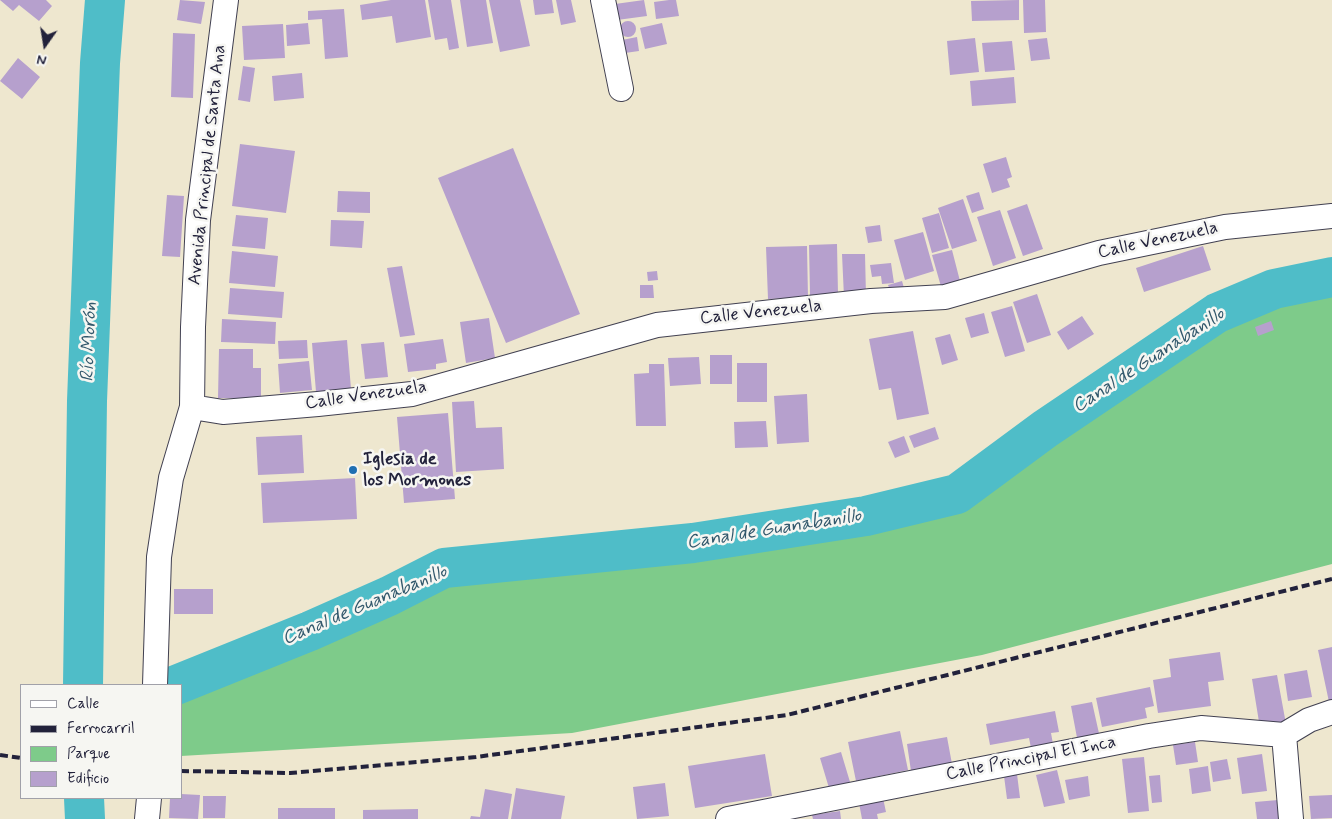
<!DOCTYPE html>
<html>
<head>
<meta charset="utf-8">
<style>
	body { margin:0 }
	#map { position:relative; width:1332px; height:819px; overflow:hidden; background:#eee7cf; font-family:Mynerve,sans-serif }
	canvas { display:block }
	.legend { position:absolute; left:20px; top:684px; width:162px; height:115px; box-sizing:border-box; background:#f6f6f2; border:1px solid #a1a1a9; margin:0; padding:6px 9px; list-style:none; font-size:15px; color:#22223b }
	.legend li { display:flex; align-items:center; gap:10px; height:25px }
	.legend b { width:25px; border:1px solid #a1a1a9 }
	.north { position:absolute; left:20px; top:20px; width:50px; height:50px; -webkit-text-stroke:4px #f6f6f2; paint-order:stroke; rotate:193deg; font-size:14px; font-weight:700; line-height:20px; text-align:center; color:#22223b }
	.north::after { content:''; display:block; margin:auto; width:18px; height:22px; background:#22223b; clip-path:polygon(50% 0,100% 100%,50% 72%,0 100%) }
</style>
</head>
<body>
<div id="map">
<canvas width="1332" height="819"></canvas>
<ul class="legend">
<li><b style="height:6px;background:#fff"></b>Calle</li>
<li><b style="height:6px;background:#22223b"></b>Ferrocarril</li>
<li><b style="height:14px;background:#7ecb8a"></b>Parque</li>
<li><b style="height:14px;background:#b6a0cd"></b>Edificio</li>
</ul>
<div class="north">N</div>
</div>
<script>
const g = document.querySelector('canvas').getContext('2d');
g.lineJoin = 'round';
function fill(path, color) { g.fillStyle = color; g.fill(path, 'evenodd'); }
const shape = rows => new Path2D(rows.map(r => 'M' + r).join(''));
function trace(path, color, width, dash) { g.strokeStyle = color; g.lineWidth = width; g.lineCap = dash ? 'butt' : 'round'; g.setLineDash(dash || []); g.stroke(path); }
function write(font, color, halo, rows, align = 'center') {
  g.font = font + ' Mynerve,sans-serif'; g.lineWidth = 5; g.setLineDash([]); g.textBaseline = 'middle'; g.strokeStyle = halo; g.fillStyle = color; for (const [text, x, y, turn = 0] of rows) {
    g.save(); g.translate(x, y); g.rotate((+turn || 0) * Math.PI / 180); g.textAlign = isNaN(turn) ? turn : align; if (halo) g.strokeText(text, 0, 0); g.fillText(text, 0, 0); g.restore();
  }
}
const green = shape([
	[1332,277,1332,564,982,655,572,733,181,756,181,685,176,685,444,568,693,543,957,494,1045,429,1217,313,1274,289]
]);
const river = shape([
	[83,685,87,401,100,63,105,0],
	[176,685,310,631,389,596,444,568,693,543,866,516,957,494,1045,429,1217,313,1274,289,1332,277],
	[84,798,85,819]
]);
const building = shape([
	[0,0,46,0,52,6,39,21,19,5,13,11],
	[180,0,205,2,201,24,177,20],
	[391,0,425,0,431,37,396,43,392,16,362,20,360,5],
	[428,0,451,0,459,48,449,50,447,38,435,40],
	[460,0,486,0,493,43,467,47],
	[489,0,520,0,530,46,500,52],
	[533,0,552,0,554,13,535,15],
	[556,0,571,0,576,22,561,25],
	[644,0,647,16,617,20,615,4],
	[669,0,676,0,679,16,656,19,654,2],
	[1019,0,1019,20,972,21,971,1],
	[1023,0,1045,0,1046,32,1024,33],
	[344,9,348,57,325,59,322,19,308,20,308,11],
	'620 29a8 8 0 1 1 16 0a8 8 0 1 1-16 0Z',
	[308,23,310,44,287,46,286,25],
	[662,23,667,44,645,49,640,28],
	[283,24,285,58,244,60,242,26],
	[173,33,195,34,193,98,171,97],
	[637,37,639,51,625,53,622,40],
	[975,38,979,72,950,75,947,41],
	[1047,38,1050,59,1031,61,1028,40],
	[1012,41,1015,70,985,72,982,43],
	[18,58,40,77,22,99,0,81],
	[243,66,255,68,250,102,238,100],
	[302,73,304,98,274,101,272,76],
	[1014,77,1016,103,972,106,970,81],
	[240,144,295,151,286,213,232,206],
	[513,148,580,314,506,343,438,178],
	[1006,157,1012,177,1007,179,1010,187,992,193,983,164],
	[338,191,370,192,370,213,337,212],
	[979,192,984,209,972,213,966,196],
	[167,195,184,196,180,257,162,256],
	[963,199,977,241,952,249,938,208],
	[1027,204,1043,249,1023,256,1007,211],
	[1000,210,1016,258,993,266,977,217],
	[939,213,949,248,932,253,922,218],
	[236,215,268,218,265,249,232,246],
	[331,220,364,221,362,248,330,246],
	[880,225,882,241,868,243,865,227],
	[923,232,934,271,905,280,894,240],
	[837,244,838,294,810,295,809,245],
	[807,246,808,298,768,299,766,247],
	[1203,246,1211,270,1144,292,1136,268],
	[952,250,961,285,942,290,932,255],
	[232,251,278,256,275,287,229,283],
	[842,254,865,254,866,296,844,297],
	[891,263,894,283,882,284,881,276,872,277,870,265],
	[402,266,415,335,400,337,387,268],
	[657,271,658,280,648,281,647,272],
	[902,281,906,295,893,299,888,285],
	[640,285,653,285,654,298,640,298],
	[230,288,284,292,282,318,228,314],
	[1037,294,1051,335,1027,343,1013,302],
	[1012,306,1025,351,1005,357,991,312],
	[984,313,989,333,971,338,965,318],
	[1082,316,1094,334,1068,350,1057,332],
	[489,318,495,358,466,363,460,322],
	[222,319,276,322,275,344,221,342],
	[1271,321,1274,330,1258,336,1255,327],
	[913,331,929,414,897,420,891,388,879,390,869,339],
	[950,334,958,360,942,365,935,338],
	[443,339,447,362,436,364,436,369,408,372,404,344],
	[307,340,308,358,279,359,278,341],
	[347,340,351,389,316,392,312,343],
	[384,342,388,377,365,379,361,344],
	[219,349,253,349,253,368,261,368,261,399,218,398],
	[710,355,732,355,732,384,710,384],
	[699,357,701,384,670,386,668,358],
	[309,361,312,390,280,393,278,364],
	[737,363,767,363,767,402,737,402],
	[649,364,664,364,666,426,636,426,634,374,649,373],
	[807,394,809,442,777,444,774,396],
	[474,401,476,428,502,427,504,469,456,472,452,402],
	[448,413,455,499,404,503,397,417],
	[766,421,768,447,735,448,734,422],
	[935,427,939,439,914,448,909,436],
	[302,435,304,473,258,475,256,437],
	[904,436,910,452,895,458,888,442],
	[355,478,357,519,263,523,261,483],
	[174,589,213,589,213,614,174,614],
	[1332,647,1332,701,1329,702,1318,650],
	[1220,652,1224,680,1208,682,1211,706,1158,713,1153,680,1171,677,1169,659],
	[1307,670,1312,697,1288,701,1284,674],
	[1277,675,1286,724,1260,728,1252,679],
	[1150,687,1154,706,1145,708,1147,718,1102,727,1096,698],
	[1092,702,1100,738,1078,743,1071,706],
	[1055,711,1059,732,1051,733,1053,744,1031,748,1029,738,990,745,986,724],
	[900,731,908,770,856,781,848,742],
	[947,737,952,764,911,771,907,744],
	[1195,742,1198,762,1176,765,1173,745],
	[841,752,850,782,829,788,820,758],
	[765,754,772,796,695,808,688,766],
	[1262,754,1267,791,1242,794,1237,758],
	[1144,757,1149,811,1128,813,1122,759],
	[1227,759,1231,779,1213,782,1210,762],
	[1208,766,1211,791,1192,794,1189,769],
	[1057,770,1065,803,1044,807,1036,775],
	[1017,774,1020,798,1007,799,1004,776],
	[1160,775,1162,802,1152,803,1149,776],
	[1088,776,1090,796,1069,800,1065,780],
	[665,783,669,816,637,819,633,787],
	[516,788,565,796,561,819,511,819],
	[485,789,512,794,508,819,470,819,471,816,480,817],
	[181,794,200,795,198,819,169,818,170,798,181,798],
	[1332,795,1332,818,1311,819,1309,796],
	[203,796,226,796,225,818,203,818],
	[883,798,886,812,877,814,878,819,862,819,859,803],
	[1278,800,1280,819,1257,819,1255,802],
	[278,808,335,808,335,819,278,819],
	[418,809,418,819,363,819,363,810],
	[840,811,841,819,813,819,812,815]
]);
const minor = shape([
	[603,0,621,89],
	[192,407,223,412,318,404,412,394,657,325,871,301,945,297,1099,253,1225,227,1332,216],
	[155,685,159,557,171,478,192,407,193,327,198,220,226,0],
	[1284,735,1291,819],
	[147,819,149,798],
	[728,819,1149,736,1201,728,1284,735,1309,720,1332,712]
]);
const rail = shape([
	[0,755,21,758],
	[181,771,290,773,476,757,787,715,1332,579]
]);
const markers = [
	[353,470,5,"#1f6fb2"]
];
const streetNames = [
	["Avenida Principal de Santa Ana",208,165,-84],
	["Calle Venezuela",1158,241,-12],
	["Calle Venezuela",761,313,-6],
	["Calle Venezuela",366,396,-8],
	["Calle Principal El Inca",1031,759,-11]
];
const poiNames = [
	["Iglesia de",363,460],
	["los Mormones",363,481]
];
const waterNames = [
	["Río Morón",90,342,-88],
	["Canal de Guanabanillo",1149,361,-33],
	["Canal de Guanabanillo",774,530,-9],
	["Canal de Guanabanillo",365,606,-23]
];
fill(green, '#7ecb8a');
trace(river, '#4fbdc8', 40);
fill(building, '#b6a0cd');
trace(minor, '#414051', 26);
trace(minor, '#fff', 24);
trace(rail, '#22223b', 4, [8, 4]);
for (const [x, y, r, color] of markers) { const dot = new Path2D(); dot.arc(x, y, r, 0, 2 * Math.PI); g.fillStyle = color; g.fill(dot); trace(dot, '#f6f6f2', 2); }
write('18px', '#22223b', '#f6f6f2', streetNames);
write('bold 18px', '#22223b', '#f6f6f2', poiNames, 'left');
write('italic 19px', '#32586c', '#f6f6f2', waterNames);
</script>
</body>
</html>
